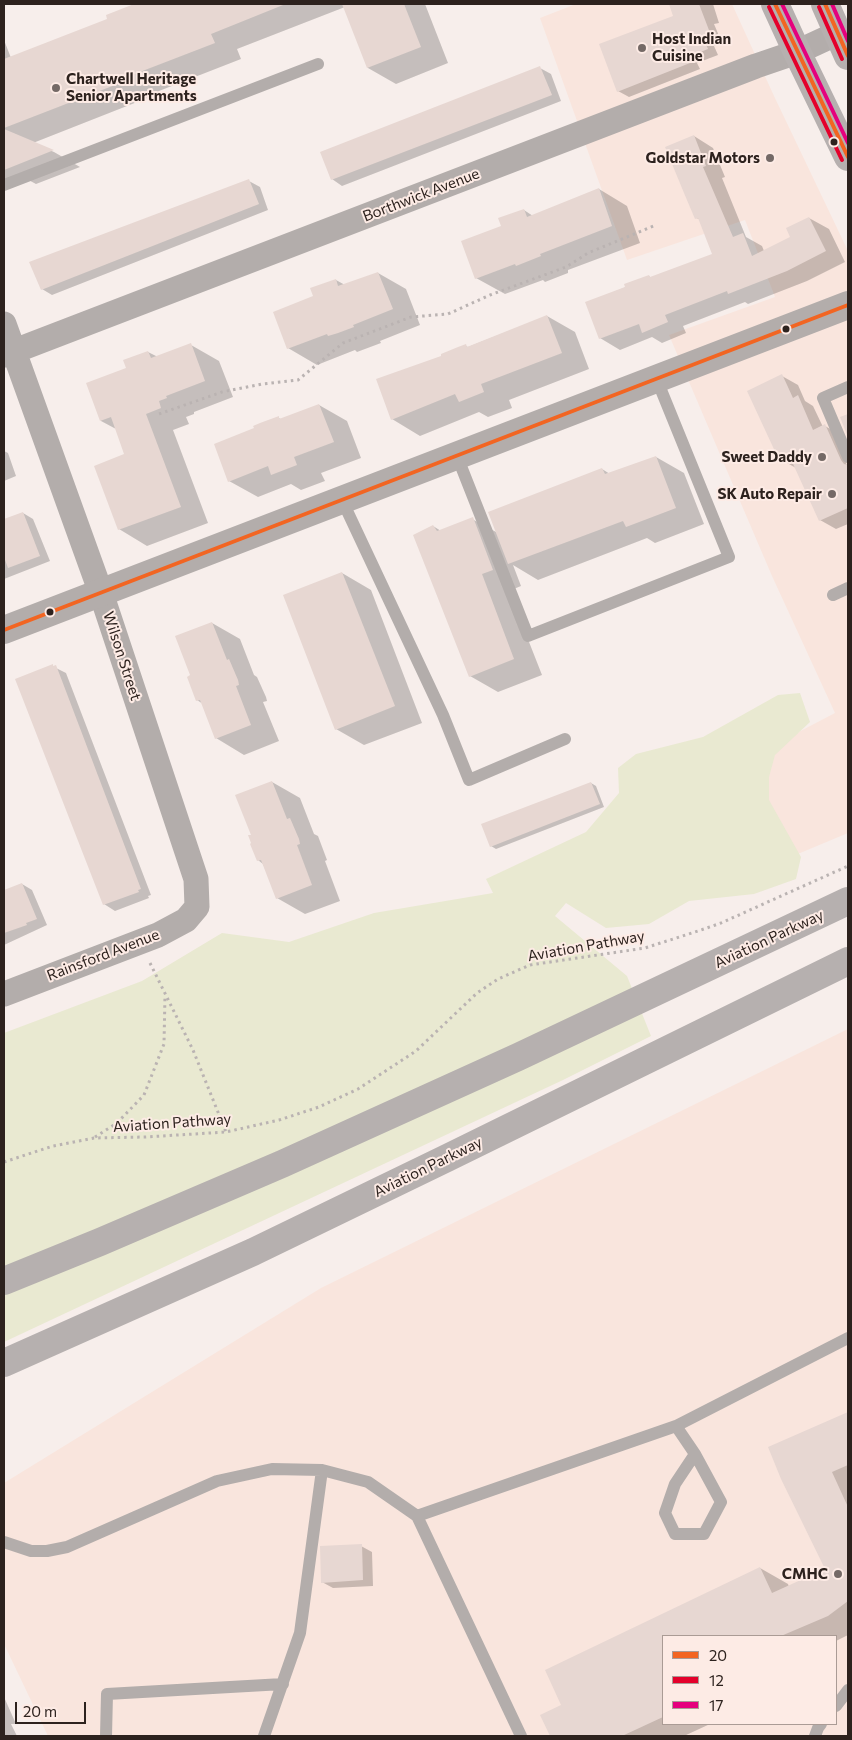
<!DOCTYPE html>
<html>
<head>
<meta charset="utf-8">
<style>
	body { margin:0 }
	#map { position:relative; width:852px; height:1740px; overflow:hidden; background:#f7eeeb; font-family:Commissioner,sans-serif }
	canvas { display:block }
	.frame { position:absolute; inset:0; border:5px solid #2d221e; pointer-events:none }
	.legend { position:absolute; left:662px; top:1635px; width:175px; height:90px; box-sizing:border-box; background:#fdebe5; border:1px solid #aa9b95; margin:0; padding:6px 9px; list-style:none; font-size:15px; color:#2d221e }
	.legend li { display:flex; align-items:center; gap:10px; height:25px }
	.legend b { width:25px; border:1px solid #aa9b95 }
	.scale { position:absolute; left:15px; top:1702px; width:71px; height:22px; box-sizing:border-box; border:2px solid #2d221e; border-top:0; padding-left:6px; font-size:15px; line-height:18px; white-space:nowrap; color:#2d221e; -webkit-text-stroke:4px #fdebe5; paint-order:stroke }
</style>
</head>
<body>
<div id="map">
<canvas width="852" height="1740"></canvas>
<div class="frame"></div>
<ul class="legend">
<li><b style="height:6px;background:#f26522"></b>20</li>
<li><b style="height:6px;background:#e4002b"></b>12</li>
<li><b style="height:6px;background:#e5007d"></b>17</li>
</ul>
<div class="scale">20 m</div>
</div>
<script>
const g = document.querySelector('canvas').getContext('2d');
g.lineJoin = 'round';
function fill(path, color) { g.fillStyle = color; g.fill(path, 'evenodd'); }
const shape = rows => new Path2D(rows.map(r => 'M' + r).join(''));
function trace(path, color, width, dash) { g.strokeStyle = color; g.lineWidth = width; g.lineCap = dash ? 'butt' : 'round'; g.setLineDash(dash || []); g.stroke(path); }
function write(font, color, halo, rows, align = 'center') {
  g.font = font + ' Commissioner,sans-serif'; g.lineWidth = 4; g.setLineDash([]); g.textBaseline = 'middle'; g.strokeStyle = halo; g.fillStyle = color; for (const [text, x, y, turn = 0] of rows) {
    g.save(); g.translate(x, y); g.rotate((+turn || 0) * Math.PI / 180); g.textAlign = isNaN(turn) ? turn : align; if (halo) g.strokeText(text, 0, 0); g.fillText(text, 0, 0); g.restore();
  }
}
const built = shape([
	[576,4,732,4,774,96,848,251,848,833,793,856,749,758,835,713,772,576,669,335,775,297,745,220,627,260,540,18],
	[848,1029,848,1736,48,1736,4,1644,4,1483,321,1288],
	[663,1636,836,1636,836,1724,663,1724]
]);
const green = shape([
	[800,693,810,722,775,755,769,777,769,800,801,857,796,879,754,894,689,901,649,924,606,928,566,903,555,916,627,976,651,1036,563,1080,4,1342,4,1033,142,981,222,933,289,942,374,913,493,893,486,879,586,832,619,793,618,768,636,754,703,737,778,695]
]);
const shadow = shape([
	[138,4,425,4,448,63,396,84,368,68,345,7,237,49,241,59,159,91,160,93,33,143,54,152,80,167,36,184,19,175,4,181,4,40,11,58,109,20,107,16],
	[670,4,713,4,719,23,714,24,722,43,714,46,718,55,697,63,700,69,629,97,618,91,675,16],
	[540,68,551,74,561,101,342,186,332,179],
	[694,136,713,148,725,177,722,178,746,237,762,246,764,251,792,237,809,218,829,229,845,262,807,281,748,304,745,302,683,326,686,333,662,343,652,337,620,350,600,338,586,303,626,287,649,276,651,278,714,254,700,219,696,218],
	[249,181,260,187,268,210,52,295,42,289],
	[599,189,627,206,640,243,568,270,568,273,545,282,543,280,505,294,476,278,502,227,524,210,533,216],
	[378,273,406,289,420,325,380,341,381,343,357,352,355,350,317,365,288,348,314,297,336,280,345,285],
	[547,316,575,332,589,369,509,400,512,408,488,417,479,412,420,436,392,419,443,357,466,346,468,347],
	[191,345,219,361,233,397,194,412,194,414,186,417,189,424,173,430,208,523,147,546,119,529,126,455,116,429,101,421,87,384,127,369,148,352,158,357],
	[782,376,798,385,805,401,813,406,823,427,825,426,841,435,848,462,846,463,848,468,848,524,836,529,820,520,796,468,780,459],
	[319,405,347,421,361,458,321,473,325,481,301,490,291,484,258,497,229,481,256,429,278,418,281,419],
	[4,451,8,453,16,476,4,481],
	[656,457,684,473,704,524,655,543,647,538,538,580,513,565,521,586,509,591,542,675,498,692,470,676,433,526,441,531,472,519,498,533,602,469,610,474],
	[23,513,33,519,50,561,4,579,4,520],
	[342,573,371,590,422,723,364,745,336,729],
	[212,623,240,639,254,675,257,677,266,697,267,701,263,702,279,741,244,755,216,738,203,704,197,700,192,676],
	[52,666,66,673,151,895,148,896,149,898,115,911,104,904],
	[272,782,300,798,314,834,318,836,327,860,325,861,340,901,305,914,277,898,263,864,258,860,252,835],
	[591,783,596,786,604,807,496,849,491,846],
	[22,884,32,890,47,925,4,945,4,891],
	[848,1413,848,1635,836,1641,836,1636,663,1636,663,1724,710,1724,684,1736,552,1736,542,1716,563,1706,760,1568,788,1584,789,1587,827,1570,769,1448],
	[361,1546,372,1552,373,1586,333,1588,322,1582],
	[4,1697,16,1724,11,1724,17,1736,4,1736]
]);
const building = shape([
	[134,4,283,5,211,34,215,43,132,75,133,78,4,128,4,59,107,19,106,15],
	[342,4,404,4,421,47,367,68],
	[669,4,699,4,712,38,704,40,708,49,688,57,690,63,617,92,599,44,673,16],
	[540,66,552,95,331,180,320,152],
	[4,129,54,150,4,170],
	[694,135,706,166,703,167,733,237,743,233,752,256,790,237,786,228,809,217,826,251,787,271,728,294,727,291,665,315,668,322,642,333,639,324,599,339,585,302,625,287,624,284,649,275,650,277,712,254,698,218,695,219,684,193,665,147],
	[249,179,259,204,41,290,29,262],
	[599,188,612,226,540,254,541,256,516,266,515,264,475,279,461,241,501,226,498,218,524,209,527,217],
	[378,272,393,309,353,325,354,327,338,333,328,336,327,334,287,349,273,312,313,296,310,288,336,279,338,286],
	[547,315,562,353,481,384,484,392,459,402,455,394,391,420,376,379,441,356,441,354,458,347,466,344,467,347],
	[191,343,205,381,166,396,167,398,159,401,161,408,146,414,181,507,118,530,94,466,124,454,111,417,100,421,86,383,126,368,123,360,148,351,151,358],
	[782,374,793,398,798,395,813,430,825,424,841,460,844,464,848,465,848,508,819,521,789,455,779,460,747,391],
	[319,404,334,442,294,457,297,465,271,475,268,466,228,482,214,444,254,428,253,426,260,423,279,416,279,419],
	[848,414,848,437,840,417],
	[656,456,676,508,626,527,623,521,508,564,488,512,602,468,605,474],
	[23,512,40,556,8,568,4,557,4,519],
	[473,517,493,570,482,574,514,659,469,677,413,535,433,525,437,531],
	[342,572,395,706,335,730,283,595],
	[212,622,227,660,229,659,238,680,239,685,236,686,251,725,215,739,200,700,196,701,187,677,190,675,175,636],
	[53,664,53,666,56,665,141,889,138,890,139,892,103,905,15,679],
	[272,781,287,819,290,818,299,839,300,844,297,845,312,885,276,899,261,860,257,861,250,844,251,843,248,835,251,835,235,795],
	[591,782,600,804,490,847,481,824],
	[22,883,37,919,26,923,27,925,4,933,4,890],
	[848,1412,848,1465,832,1472,848,1507,848,1601,828,1616,781,1636,663,1636,663,1717,622,1736,550,1736,540,1715,561,1705,545,1670,760,1567,772,1593,825,1569,781,1479,768,1447],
	[362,1544,363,1580,321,1583,320,1546]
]);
const path = shape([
	[159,414,222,392,262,384,298,380,343,343,411,317,448,314,490,295,566,267,588,253,656,225],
	[150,963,193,1050,226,1132],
	[95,1137,117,1123,144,1095,164,1044,165,995],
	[4,1162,53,1146,94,1138,146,1137,226,1132,279,1120,319,1107,358,1089,416,1051,477,993,498,979,530,965,645,948,701,930,721,923,848,866]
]);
const service = shape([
	[4,185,318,64],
	[848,387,823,398,848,457],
	[457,456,528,636,729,557,657,380],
	[342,500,443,715,469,780,565,739],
	[833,595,848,588],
	[676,1426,695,1454,721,1502,704,1534,675,1534,665,1513,675,1484,695,1454],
	[417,1516,676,1426,848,1338],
	[4,1542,31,1551,47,1551,67,1547,217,1481,272,1469,322,1470,368,1482,417,1516,521,1736],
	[836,1706,848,1690],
	[106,1736,107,1694,283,1684],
	[264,1736,300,1633,322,1470],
	[815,1736,818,1728,821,1724]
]);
const minor = shape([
	[4,324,101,593,196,879,197,907,186,920,158,935,4,994],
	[4,355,756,66,797,52,838,33]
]);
const tertiary = shape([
	[4,630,848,305]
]);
const primary = shape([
	[775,4,797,52,848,157],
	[825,4,848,56],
	[4,1281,100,1242,282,1164,518,1057,848,901],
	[4,1363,253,1252,447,1158,848,961]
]);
const bus1 = shape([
	[775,4,848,157],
	[825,4,848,56],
	[4,630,848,305]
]);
const bus2 = shape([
	[769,7,842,160],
	[819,7,842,59]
]);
const bus3 = shape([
	[782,4,848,143],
	[832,4,848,41]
]);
const markers = [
	[642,48,5,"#746966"],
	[56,88,5,"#746966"],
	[834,142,4.5,"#2d221e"],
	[770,158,5,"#746966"],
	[786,329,4.5,"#2d221e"],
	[822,457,5,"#746966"],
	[832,494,5,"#746966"],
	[50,612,4.5,"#2d221e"],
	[838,1574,5,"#746966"]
];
const poiNames = [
	["Host Indian",652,39,"left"],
	["Cuisine",652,56,"left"],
	["Chartwell Heritage",66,79,"left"],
	["Senior Apartments",66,96,"left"],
	["Goldstar Motors",760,158],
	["Sweet Daddy",812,457],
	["SK Auto Repair",822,494],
	["CMHC",828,1574]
];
const streetNames = [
	["Borthwick Avenue",421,195,-21],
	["Wilson Street",122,656,72],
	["Aviation Parkway",769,939,-25],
	["Aviation Pathway",586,946,-10],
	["Rainsford Avenue",103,955,-21],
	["Aviation Pathway",172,1123,-4],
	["Aviation Parkway",428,1167,-26]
];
fill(built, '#f9e5dd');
fill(green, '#e9e9d1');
fill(shadow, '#0003');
fill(building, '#e7d7d2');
trace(path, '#bab3b2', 3, [2.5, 4]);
trace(service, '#b3adab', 12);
trace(minor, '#b3adab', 25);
trace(tertiary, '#b3adab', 28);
trace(primary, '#b6b0af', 28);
trace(bus1, '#f26522', 4);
trace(bus2, '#e4002b', 4);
trace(bus3, '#e5007d', 4);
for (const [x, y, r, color] of markers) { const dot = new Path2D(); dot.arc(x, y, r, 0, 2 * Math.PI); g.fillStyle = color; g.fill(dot); trace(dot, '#fdebe5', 2); }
write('bold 15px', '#2d221e', '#fdebe5', poiNames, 'right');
write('15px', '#2d221e', '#fdebe5', streetNames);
</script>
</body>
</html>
